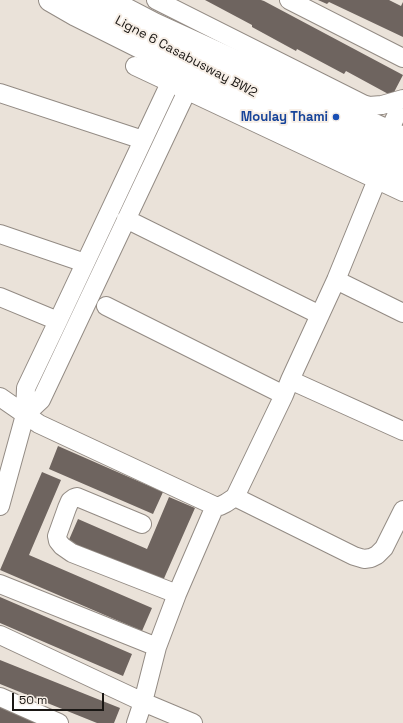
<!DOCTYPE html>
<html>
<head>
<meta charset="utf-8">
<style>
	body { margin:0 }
	#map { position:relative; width:403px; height:723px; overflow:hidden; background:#eae2d9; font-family:"Space Grotesk",sans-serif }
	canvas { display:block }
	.scale { position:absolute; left:12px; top:693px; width:92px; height:18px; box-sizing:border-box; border:2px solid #1a1714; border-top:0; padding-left:5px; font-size:12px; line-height:14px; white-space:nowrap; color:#1a1714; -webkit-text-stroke:3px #f7efe7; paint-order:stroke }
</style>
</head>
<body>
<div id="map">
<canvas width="403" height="723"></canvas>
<div class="scale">50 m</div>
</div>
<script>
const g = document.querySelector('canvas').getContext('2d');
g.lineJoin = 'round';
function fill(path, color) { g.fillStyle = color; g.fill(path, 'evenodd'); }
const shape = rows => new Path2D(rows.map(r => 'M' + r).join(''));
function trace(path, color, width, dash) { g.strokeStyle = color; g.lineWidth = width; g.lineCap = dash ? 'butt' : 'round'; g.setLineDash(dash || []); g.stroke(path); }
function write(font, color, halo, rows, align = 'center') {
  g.font = font + ' "Space Grotesk",sans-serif'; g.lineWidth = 4; g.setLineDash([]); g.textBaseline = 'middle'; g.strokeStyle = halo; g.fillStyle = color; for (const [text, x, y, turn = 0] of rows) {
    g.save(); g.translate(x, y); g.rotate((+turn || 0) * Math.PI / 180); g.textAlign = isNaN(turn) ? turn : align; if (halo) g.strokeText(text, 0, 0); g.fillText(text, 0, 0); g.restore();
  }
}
const building = shape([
	[205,0,261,0,264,1,403,75,392,96,346,71,344,74,297,49,296,51,252,27,252,25],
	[318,0,389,0,401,6,403,2,403,37,329,2,327,4],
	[58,446,163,492,153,514,49,469],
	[42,472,61,480,29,555,152,608,142,631,0,570],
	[169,497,195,508,162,583,68,542,78,519,147,549],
	[0,597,132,654,123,676,0,623],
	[0,660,120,708,114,723,97,723,0,684],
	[0,706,39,723,0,723]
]);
const minor = shape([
	[79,0,225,77],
	[156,0,363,104,369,106,382,105,403,99],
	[289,0,403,58],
	[135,66,403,192],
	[215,66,265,92,403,158],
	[0,93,143,140],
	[383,144,403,101],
	[383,165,336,280,290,380,403,431],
	[126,219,320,315],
	[0,234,85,263],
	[336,280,403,313],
	[0,297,58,321],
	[106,306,284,395],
	[0,397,39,424,215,506],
	[25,415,41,400,187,91],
	[235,497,354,556,364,559,371,558,377,555,384,548,403,510],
	[0,506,25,415,26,388,58,321,170,83],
	[142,524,77,497,74,498,70,501,67,508,57,536,58,541,62,546,72,553,177,594],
	[0,584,157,647],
	[0,635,143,702,193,723],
	[0,697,59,723],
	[136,723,143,702,157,647,177,594,215,506,220,506,226,503,235,497,284,395,290,380]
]);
const major = shape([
	[50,0,76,15,178,66,403,174],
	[108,0,154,24,403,138],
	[170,83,178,66]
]);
const markers = [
	[336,117,4,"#1a4fb4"]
];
const streetNames = [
	["Ligne 6 Casabusway BW2",186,57,28]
];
const transitNames = [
	["Moulay Thami",328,117]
];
fill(building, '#6e645f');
trace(minor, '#938b84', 20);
trace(major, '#938b84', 24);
trace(minor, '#fff', 18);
trace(major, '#fff', 22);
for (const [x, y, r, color] of markers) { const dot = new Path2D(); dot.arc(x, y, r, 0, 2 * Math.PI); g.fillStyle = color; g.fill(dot); trace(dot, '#f7efe7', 1.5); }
write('13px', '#1a1714', '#f7efe7', streetNames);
write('bold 13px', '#164399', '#f7efe7', transitNames, 'right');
</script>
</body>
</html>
